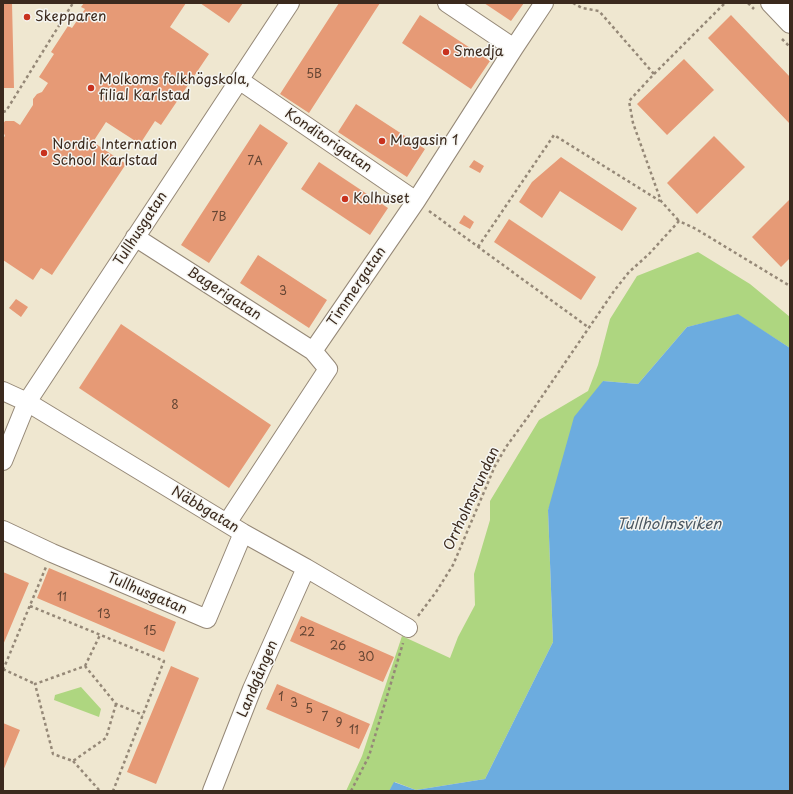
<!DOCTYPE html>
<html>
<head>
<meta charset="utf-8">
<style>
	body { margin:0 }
	#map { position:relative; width:793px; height:794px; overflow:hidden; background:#efe7d0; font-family:"Playpen Sans",sans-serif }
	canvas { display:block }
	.frame { position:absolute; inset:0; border:4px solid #3b2a1e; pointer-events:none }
</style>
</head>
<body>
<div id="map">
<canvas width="793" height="794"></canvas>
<div class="frame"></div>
</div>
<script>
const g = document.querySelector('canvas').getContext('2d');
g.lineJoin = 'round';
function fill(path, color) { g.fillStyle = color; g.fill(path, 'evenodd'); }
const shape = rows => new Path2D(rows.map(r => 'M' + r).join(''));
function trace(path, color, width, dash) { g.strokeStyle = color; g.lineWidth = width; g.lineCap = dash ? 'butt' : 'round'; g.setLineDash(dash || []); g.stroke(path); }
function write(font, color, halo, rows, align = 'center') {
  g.font = font + ' "Playpen Sans",sans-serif'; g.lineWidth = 3; g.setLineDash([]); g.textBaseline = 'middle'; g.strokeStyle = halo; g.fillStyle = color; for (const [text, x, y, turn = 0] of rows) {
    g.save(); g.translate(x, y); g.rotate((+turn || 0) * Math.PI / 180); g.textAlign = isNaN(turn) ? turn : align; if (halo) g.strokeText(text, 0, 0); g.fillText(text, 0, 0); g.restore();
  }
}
const green = shape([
	[698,252,750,284,790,317,790,348,738,315,687,327,638,384,603,381,548,510,553,642,485,779,416,790,395,782,389,791,346,791,362,756,402,636,450,658,458,637,475,605,474,574,490,520,490,501,539,420,588,391,598,365,610,319,637,276],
	[81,687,101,709,99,717,54,700,55,695]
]);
const water = shape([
	[738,314,790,348,790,791,389,791,394,782,416,790,485,779,553,642,548,510,574,417,603,381,638,384,687,327]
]);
const building = shape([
	[3,3,12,3,14,88,3,88],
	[84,3,186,3,170,27,209,54,161,125,155,121,140,144,106,122,93,142,126,164,52,275,41,268,33,280,3,260,3,138,5,136,3,131,3,124,5,121,14,121,20,125,33,105,33,99,37,94,42,92,48,83,39,77,54,54,51,52,68,26,72,28,85,9,81,7],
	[200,3,243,3,229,23],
	[339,3,380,3,309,113,280,94],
	[484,3,524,3,511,21],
	[420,15,490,61,471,89,402,43],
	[731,15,790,77,790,124,708,38],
	[684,59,714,90,667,135,637,104],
	[356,104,425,149,407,177,338,132],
	[260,124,288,143,209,263,181,245],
	[714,136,745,167,697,214,667,183],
	[561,157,637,208,622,231,560,191,542,218,519,202,532,182],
	[474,160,484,166,480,173,469,167],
	[319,162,388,208,370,235,301,189],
	[790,199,790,258,781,267,752,237],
	[464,215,474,222,470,229,459,223],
	[509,219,596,277,581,300,494,242],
	[258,255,327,300,309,328,240,283],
	[16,299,28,307,21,317,9,308],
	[121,324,271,425,229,488,79,388],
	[49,568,176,622,164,652,37,598],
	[3,572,29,583,3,645],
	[301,616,394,657,383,682,290,641],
	[171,666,199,678,156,784,127,772],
	[277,684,370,724,359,749,266,709],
	[3,723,20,730,3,771]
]);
const path = shape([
	[573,3,582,8,599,11,654,74,629,101,633,123,661,201,679,221],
	[748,3,754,9],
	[782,39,790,47],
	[654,74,725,3],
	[3,112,6,111,73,3],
	[429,211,588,327],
	[478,247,554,135,660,201],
	[30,606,164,661,113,791],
	[418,616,436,592,453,565,495,466,506,447,530,414,614,291,629,272,649,254,679,221,696,229,790,286],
	[85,666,100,635],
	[3,669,35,684],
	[3,670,46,567],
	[116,704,106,738,73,761,53,754,35,684,85,666,116,704,143,715],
	[73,761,100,791],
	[351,791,369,756,403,643]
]);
const minor = shape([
	[447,3,514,48],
	[770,3,790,24],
	[789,3,790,4],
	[239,80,416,201],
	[135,237,313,351,328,369,227,523],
	[313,351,416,201,514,48,544,3],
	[3,391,27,402,243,533,306,568,408,628],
	[3,461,27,402,290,3],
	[3,530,52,553,207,619,243,533],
	[212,791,252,689,306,568]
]);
const markers = [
	[27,17,4,"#c8321e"],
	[446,52,4,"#c8321e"],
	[91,88,4,"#c8321e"],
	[382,141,4,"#c8321e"],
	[44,153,4,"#c8321e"],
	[345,199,4,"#c8321e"]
];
const numberNames = [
	["5B",314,75],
	["7A",255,162],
	["7B",219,218],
	["3",283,292],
	["8",175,406],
	["11",62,598],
	["13",104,615],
	["15",150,632],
	["22",307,633],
	["26",338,647],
	["30",366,658],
	["1",281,698],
	["3",294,704],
	["5",309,710],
	["7",325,718],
	["9",339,724],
	["11",354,731]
];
const poiNames = [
	["Skepparen",35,17],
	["Smedja",454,52],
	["Molkoms folkhögskola,",99,80],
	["filial Karlstad",99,96],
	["Magasin 1",390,141],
	["Nordic Internation",52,145],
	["School Karlstad",52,161],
	["Kolhuset",353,199]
];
const streetNames = [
	["Konditorigatan",328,141,34],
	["Tullhusgatan",141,229,-57],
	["Timmergatan",357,287,-56],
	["Bagerigatan",224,294,33],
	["Orrholmsrundan",472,499,-65],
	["Näbbgatan",205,510,31],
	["Tullhusgatan",147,594,23],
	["Landgången",258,679,-67]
];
const waterNames = [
	["Tullholmsviken",669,525]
];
fill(green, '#aed680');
fill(water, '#6cacdf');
fill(building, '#e69a76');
trace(minor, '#958877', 20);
trace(path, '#958877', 2.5, [3, 3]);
trace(minor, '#fff', 18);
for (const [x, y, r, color] of markers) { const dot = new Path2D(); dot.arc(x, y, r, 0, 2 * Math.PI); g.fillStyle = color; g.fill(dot); trace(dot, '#f6f6f2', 1.5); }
write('12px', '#664634', null, numberNames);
write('14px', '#3b2a1e', '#f6f6f2', poiNames, 'left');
write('14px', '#3b2a1e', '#f6f6f2', streetNames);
write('italic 15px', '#4c5862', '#f6f6f2', waterNames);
</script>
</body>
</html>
